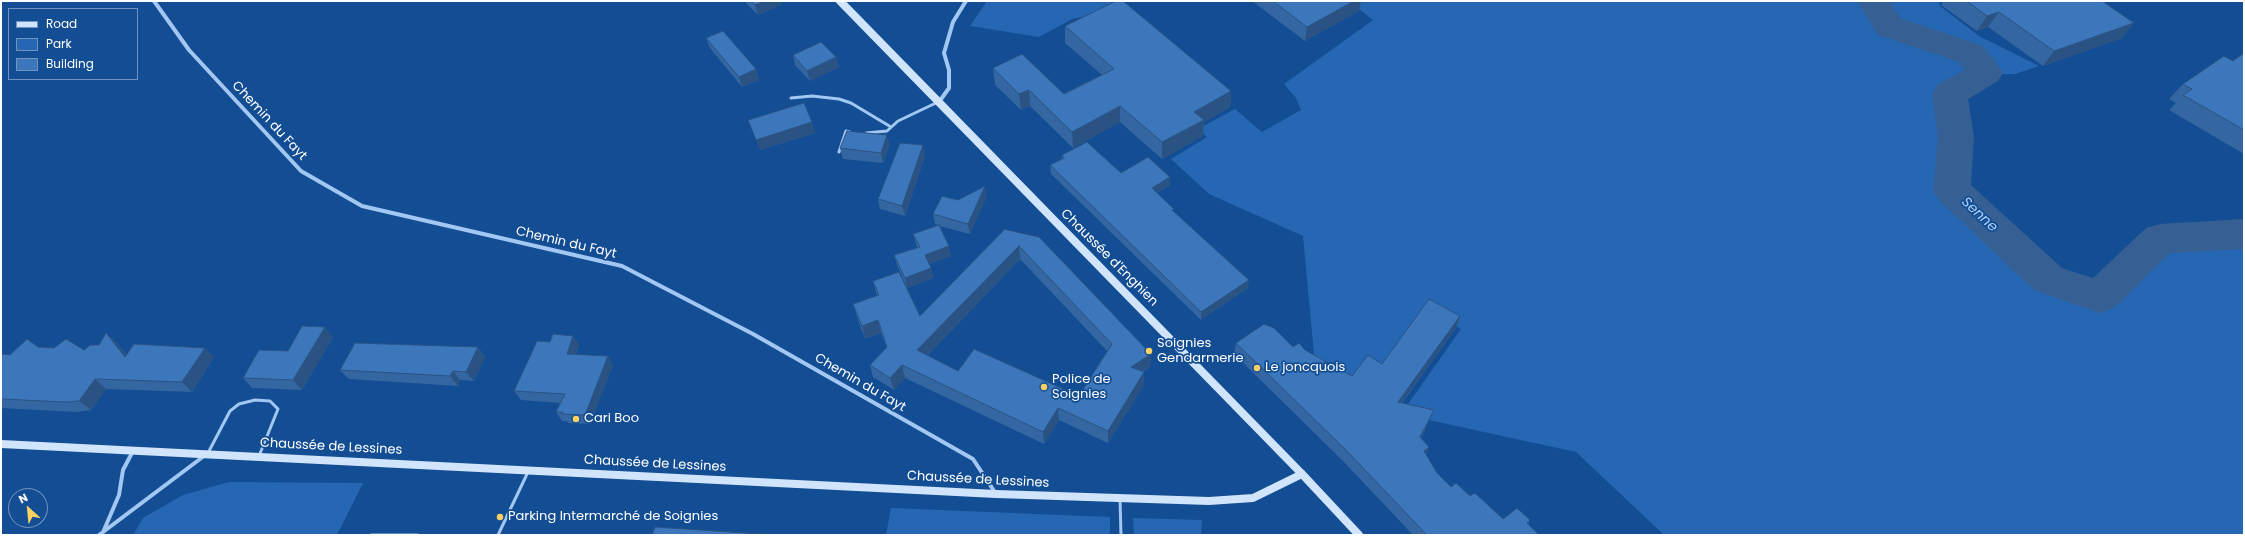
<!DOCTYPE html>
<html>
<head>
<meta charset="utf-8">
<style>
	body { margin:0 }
	#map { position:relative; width:2245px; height:536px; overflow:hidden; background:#134d93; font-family:Poppins,sans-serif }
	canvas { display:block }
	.frame { position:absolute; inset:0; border:2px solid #fff; pointer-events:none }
	.legend { position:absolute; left:8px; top:8px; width:130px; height:72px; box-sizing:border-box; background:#134d93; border:1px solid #7194be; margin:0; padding:5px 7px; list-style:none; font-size:12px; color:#fff }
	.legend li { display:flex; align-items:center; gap:8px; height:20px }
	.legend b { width:20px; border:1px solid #7194be }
	.north { position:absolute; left:8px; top:488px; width:40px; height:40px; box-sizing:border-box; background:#134d93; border:1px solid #7194be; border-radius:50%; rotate:333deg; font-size:11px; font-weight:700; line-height:16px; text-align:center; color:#fff }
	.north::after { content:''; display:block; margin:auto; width:14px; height:18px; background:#ffd062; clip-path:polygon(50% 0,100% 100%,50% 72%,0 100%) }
</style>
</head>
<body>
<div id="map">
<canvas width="2245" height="536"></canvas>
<div class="frame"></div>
<ul class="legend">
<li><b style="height:5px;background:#d0e4fc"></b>Road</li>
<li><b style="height:11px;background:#2567b3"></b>Park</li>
<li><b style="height:11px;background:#3c77bc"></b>Building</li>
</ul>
<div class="north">N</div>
</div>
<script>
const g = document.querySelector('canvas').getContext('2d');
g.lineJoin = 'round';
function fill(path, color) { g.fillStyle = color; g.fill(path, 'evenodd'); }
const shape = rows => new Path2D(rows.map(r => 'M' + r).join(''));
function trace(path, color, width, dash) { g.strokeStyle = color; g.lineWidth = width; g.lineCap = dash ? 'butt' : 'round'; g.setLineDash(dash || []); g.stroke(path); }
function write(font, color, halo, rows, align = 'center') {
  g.font = font + ' Poppins,sans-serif'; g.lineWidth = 3.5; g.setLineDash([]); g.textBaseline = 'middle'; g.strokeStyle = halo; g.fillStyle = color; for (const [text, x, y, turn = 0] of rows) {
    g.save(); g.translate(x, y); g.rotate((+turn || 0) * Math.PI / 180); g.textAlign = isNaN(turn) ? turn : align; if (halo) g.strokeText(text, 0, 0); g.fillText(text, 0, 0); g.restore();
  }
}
const green = shape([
	[987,1,1122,1,1101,13,1072,19,1039,37,970,26],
	[1349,1,1938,1,1940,6,1979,36,2039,66,2015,74,1986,74,1951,94,1956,137,1952,190,2048,279,2100,297,2160,239,2244,234,2244,535,1664,535,1576,452,1401,414,1461,329,1428,312,1366,394,1315,365,1303,236,1209,194,1171,159,1207,137,1198,129,1235,109,1262,132,1301,110,1296,98,1284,84,1373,20],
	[229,482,363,483,337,535,133,535,143,518,183,495],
	[891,508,1110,517,1110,535,886,535],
	[1133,518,1202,520,1201,535,1134,535]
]);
const river = shape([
	[1859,1,1893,1,1891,4,1902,19,1983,46,1998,65,2003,73,1998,81,1968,99,1974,137,1971,185,2062,268,2093,278,2146,228,2160,224,2244,219,2244,249,2170,253,2114,308,2100,313,2034,290,1939,200,1933,190,1938,137,1932,94,1937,85,1965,70,1959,62,1878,35,1858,3,1859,1]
]);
const service = shape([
	[791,98,812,96,839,99,851,103,891,127],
	[866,133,887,131,898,121,938,102],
	[839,152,846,131,850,132],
	[208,453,230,411,239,404,255,400,270,401,278,409,259,456],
	[1120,499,1121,535],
	[371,535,418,535],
	[498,535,528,472]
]);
const minor = shape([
	[154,1,189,50,301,171,362,206,622,266,753,334,973,459,996,494],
	[939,102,949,88,949,70,944,53,953,22,966,1],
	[104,530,119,495,123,470,133,451],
	[99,535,204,456]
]);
const secondary = shape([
	[840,1,1302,474,1359,535],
	[1,444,996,494,1209,501,1253,498,1302,474]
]);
const wall = shape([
	[744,1,780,1,781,5,758,15],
	[1252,1,1361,1,1359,11,1305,41],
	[1944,1,2102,1,2134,23,2122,38,2043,66,1988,27,1977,31,1941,5],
	[1065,26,1231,91,1230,107,1204,122,1203,136,1162,159,1120,122,1073,148,1030,106,1021,110,995,85,993,68,1064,94,1102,75,1065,43],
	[706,38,756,69,759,80,742,87,710,48],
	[2244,53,2244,154,2169,110,2176,103,2169,99,2183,84,2233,61],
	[793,55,836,57,839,67,810,81,795,65],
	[748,120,815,133,760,150],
	[890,145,883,163,843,159,840,148],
	[1062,155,1121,173,1170,185,1157,193,1174,212,1248,288,1201,320,1051,174,1050,165,1062,159],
	[925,156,905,216,880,209,878,199],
	[987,196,970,234,939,226,951,256,929,264,931,268,933,278,907,288,897,265,894,255,917,248,916,244,913,234,938,225,935,224,933,214,958,200],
	[1003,229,1151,354,1150,367,1143,372,1144,372,1144,385,1108,443,1059,420,1044,444,905,378,894,390,873,377,870,365,887,348,881,333,865,339,857,317,853,304,877,296,873,281,920,316,1003,231],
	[1020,259,1107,351,1079,396,958,371,927,356],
	[1456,328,1402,403,1429,421,1421,439,1429,447,1426,455,1437,473,1451,487,1470,496,1503,519,1530,520,1528,525,1539,535,1413,535,1343,461,1234,354,1236,343,1293,347,1305,350,1352,376,1382,364],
	[106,333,117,343,127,355,214,357,192,392,106,389,91,410,77,412,1,408,1,354,10,355,38,347,84,350,99,345],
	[333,337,302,390,252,388,243,378,288,351],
	[550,342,579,345,576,354,613,365,590,424,568,423,567,421,562,421,556,412,560,403,521,400,514,391],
	[478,347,485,357,474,381,460,380,458,386,349,379,340,370]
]);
const shadedWall = shape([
	[764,1,780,1,781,5,758,15,755,5],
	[1354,1,1361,1,1359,11,1305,41,1307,27],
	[1999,12,1988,27,1977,31,1987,16],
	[2134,23,2122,38,2043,66,2054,51],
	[836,57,839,67,810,81,807,71],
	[756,69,759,80,742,87,739,77],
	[1029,90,1030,106,1021,110,1019,94],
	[1231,91,1230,107,1204,122,1203,136,1162,159,1162,142,1194,112],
	[1120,106,1120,122,1073,148,1072,132],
	[812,122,815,133,760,150,756,140],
	[887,135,890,145,883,163,881,153],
	[923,145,925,156,905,216,902,206],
	[1170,177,1170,185,1151,196,1152,188],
	[985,186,987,196,970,234,968,224],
	[949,246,951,256,927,265,925,255],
	[1019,246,1020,259,920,363,917,350],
	[931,268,933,278,907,288,905,278],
	[1249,280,1248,288,1201,320,1201,312],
	[1460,316,1456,328,1394,413,1398,402],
	[878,320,881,333,865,339,862,326],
	[325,327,333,337,302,390,293,380],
	[106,333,117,343,136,367,125,357],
	[573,336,579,345,572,363,567,354],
	[478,347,485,357,474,381,466,372],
	[205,348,214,357,192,392,182,382],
	[1151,354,1150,367,1131,379,1131,367],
	[608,356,613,365,590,424,585,415],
	[902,365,905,378,894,390,890,378],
	[453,371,460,380,458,386,450,376],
	[1144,372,1144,385,1108,443,1108,431],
	[95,379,106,389,91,410,79,401],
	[1058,408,1059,420,1044,444,1043,432],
	[1434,410,1429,421,1416,448,1420,437],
	[1429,447,1425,458,1424,451]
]);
const building = shape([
	[751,1,764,1,755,5,751,1],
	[1116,1,1123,1,1231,91,1194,112,1204,120,1162,142,1120,106,1072,132,1029,90,1019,94,993,68,1022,54,1064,94,1114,69,1065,26,1116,1],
	[1273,1,1354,1,1307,27,1273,1],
	[1967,1,2102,1,2134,23,2054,51,1999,12,1987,16,1967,1],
	[723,31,756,69,739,77,706,38,723,31],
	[821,42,836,57,807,71,793,55,821,42],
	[2244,53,2244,130,2183,95,2192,89,2183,84,2224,56,2233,61,2244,53],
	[804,103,812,122,756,140,748,120,804,103],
	[847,131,887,135,881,153,840,148,847,131],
	[1087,142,1121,173,1148,157,1170,177,1152,188,1174,209,1172,210,1249,280,1201,312,1050,165,1064,158,1062,155,1087,142],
	[900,143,923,145,902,206,878,199,900,143],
	[985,186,968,224,933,214,942,196,958,200,985,186],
	[939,225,949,246,925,255,931,268,905,278,894,255,920,247,913,234,939,225],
	[1003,229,1039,237,1151,354,1131,367,1144,372,1108,431,1058,408,1043,432,902,365,890,378,870,365,887,347,878,320,862,326,853,304,879,295,873,281,899,272,920,316,1004,230,1003,229],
	[1019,246,1112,344,1079,396,974,349,958,371,917,350,1019,246],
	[1429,299,1460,316,1398,402,1434,410,1420,437,1429,447,1424,451,1437,473,1451,487,1456,483,1470,496,1475,493,1503,519,1517,508,1530,520,1527,523,1539,535,1427,535,1346,450,1236,343,1264,324,1274,328,1293,347,1299,343,1305,350,1352,376,1368,355,1382,364,1429,299],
	[302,326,325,327,293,380,243,378,259,350,288,351,302,326],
	[106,333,125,357,134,344,205,348,182,382,95,379,79,401,65,402,1,399,1,354,10,355,27,339,38,347,54,348,66,339,84,350,90,345,99,345,106,333],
	[553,334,573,336,567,354,608,356,585,415,562,414,563,412,556,412,565,394,514,391,537,341,550,342,553,334],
	[355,343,478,347,466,372,453,371,450,376,340,370,355,343],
	[655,527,776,535,652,535,655,527]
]);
const markers = [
	[1149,351,4,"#ffd062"],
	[1257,368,4,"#ffd062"],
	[1044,387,4,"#ffd062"],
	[576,419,4,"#ffd062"],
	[500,517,4,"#ffd062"]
];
const streetNames = [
	["Chemin du Fayt",269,121,47],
	["Chemin du Fayt",566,243,13],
	["Chaussée d'Enghien",1109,258,45],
	["Chemin du Fayt",860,383,30],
	["Chaussée de Lessines",331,447,3],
	["Chaussée de Lessines",655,464,3],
	["Chaussée de Lessines",978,480,3]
];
const poiNames = [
	["Soignies",1157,344],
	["Gendarmerie",1157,359],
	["Le joncquois",1265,368],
	["Police de",1052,380],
	["Soignies",1052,395],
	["Cari Boo",584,419],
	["Parking Intermarché de Soignies",508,517]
];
const waterNames = [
	["Senne",1979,215,43]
];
fill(green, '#2567b3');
fill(river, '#366094');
trace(service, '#a1c7f2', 3);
trace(minor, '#a1c7f2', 4);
trace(secondary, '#d0e4fc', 8);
fill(wall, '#3466a2');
fill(shadedWall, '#2a5384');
fill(building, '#3c77bc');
trace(building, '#2a5384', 1);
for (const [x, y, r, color] of markers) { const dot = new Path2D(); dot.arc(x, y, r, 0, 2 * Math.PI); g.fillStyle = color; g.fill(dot); trace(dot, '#134d93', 1.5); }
write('13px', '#fff', '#134d93', streetNames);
write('13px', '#fff', '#134d93', poiNames, 'left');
write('italic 14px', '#add1f9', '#134d93', waterNames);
</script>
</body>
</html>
